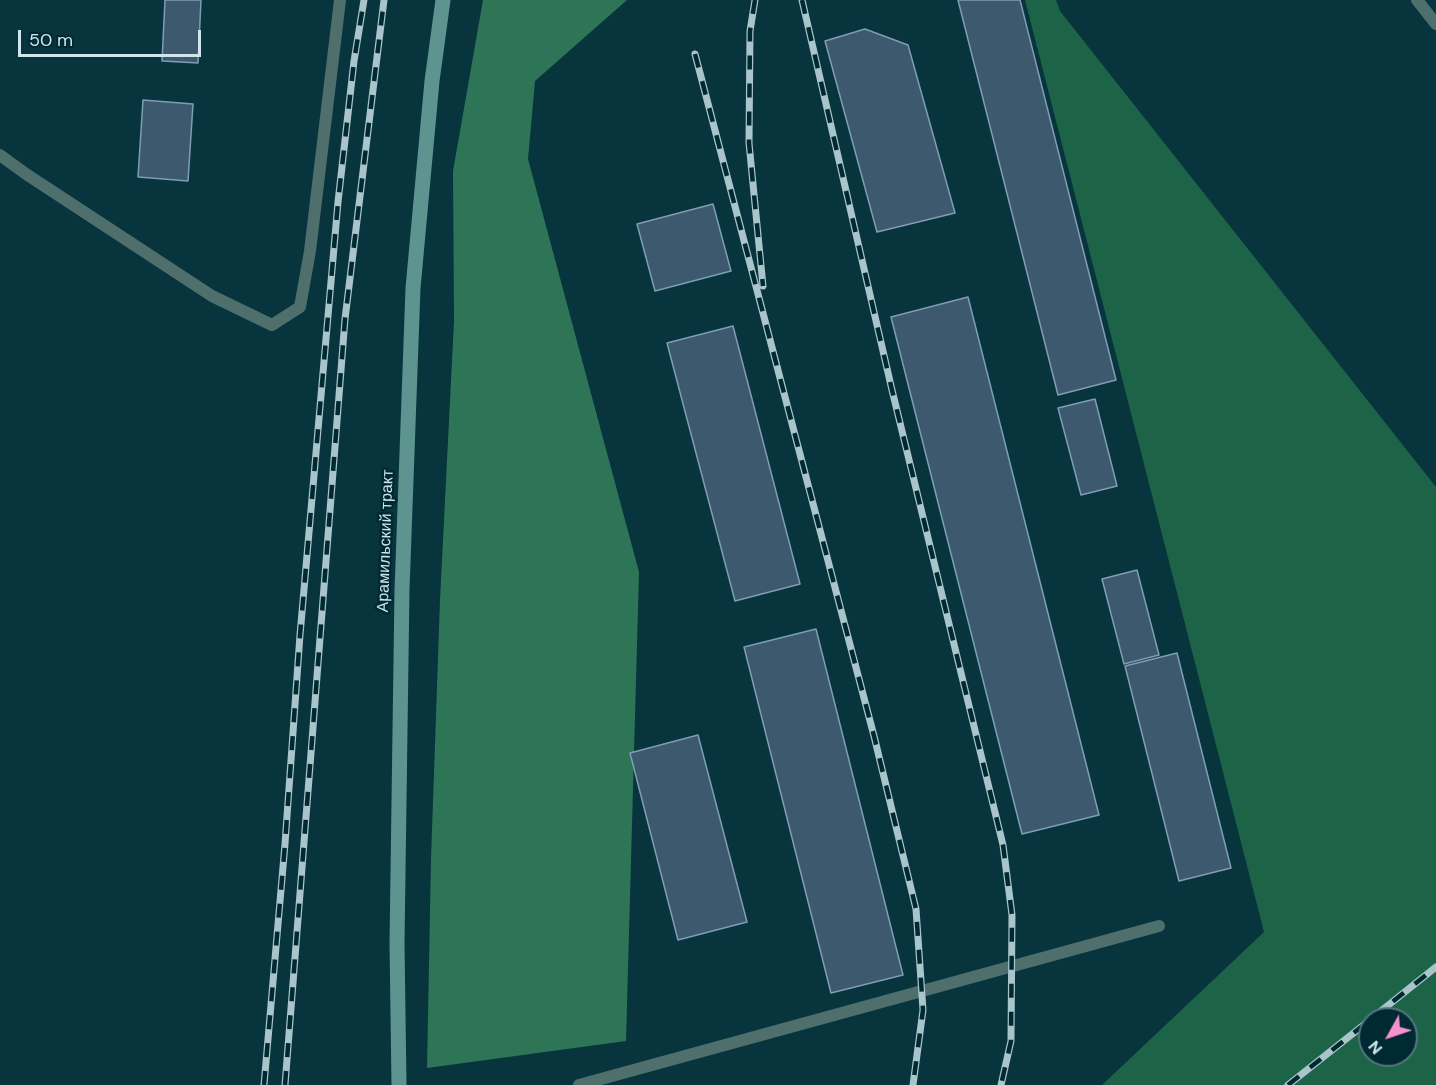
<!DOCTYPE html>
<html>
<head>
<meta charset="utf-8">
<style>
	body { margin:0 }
	#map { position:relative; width:1436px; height:1085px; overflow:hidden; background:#07343d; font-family:"DM Sans",sans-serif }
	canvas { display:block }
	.north { position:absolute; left:1358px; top:1007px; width:60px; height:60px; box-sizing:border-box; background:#002a33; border:2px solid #53757d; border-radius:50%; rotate:230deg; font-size:16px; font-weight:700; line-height:24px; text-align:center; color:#d0e6ec }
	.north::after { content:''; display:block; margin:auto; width:21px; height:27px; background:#f790cd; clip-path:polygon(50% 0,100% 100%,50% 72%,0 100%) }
	.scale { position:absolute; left:18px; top:30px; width:183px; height:27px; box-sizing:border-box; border:3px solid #d0e6ec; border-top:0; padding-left:8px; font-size:18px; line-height:21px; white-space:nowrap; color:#d0e6ec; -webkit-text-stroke:4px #002a33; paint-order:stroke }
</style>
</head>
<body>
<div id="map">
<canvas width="1436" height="1085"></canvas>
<div class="north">N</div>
<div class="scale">50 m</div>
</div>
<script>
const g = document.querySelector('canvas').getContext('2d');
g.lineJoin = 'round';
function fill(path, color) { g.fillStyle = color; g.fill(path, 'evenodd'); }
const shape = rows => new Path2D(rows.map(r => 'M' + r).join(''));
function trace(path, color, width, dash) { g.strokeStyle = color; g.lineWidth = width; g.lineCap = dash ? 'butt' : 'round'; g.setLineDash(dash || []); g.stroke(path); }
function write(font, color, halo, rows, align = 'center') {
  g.font = font + ' "DM Sans",sans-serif'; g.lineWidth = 5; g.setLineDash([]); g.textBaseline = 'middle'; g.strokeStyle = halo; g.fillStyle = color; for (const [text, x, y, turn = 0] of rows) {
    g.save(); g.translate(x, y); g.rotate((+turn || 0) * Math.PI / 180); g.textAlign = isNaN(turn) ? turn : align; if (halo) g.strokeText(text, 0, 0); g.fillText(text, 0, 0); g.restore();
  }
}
const green = shape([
	[1025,0,1056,0,1060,11,1436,487,1436,1085,1102,1085,1264,932],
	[1370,1019,1406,1019,1406,1055,1370,1055]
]);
const forest = shape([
	[483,0,627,0,535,81,528,159,639,572,626,1041,427,1068,431,859,440,600,454,321,453,171]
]);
const building = shape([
	[165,0,201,0,198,63,162,61,165,0],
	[958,0,1020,0,1116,380,1058,395,958,0],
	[865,29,908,45,955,213,877,232,825,41,865,29],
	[143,100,193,104,188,181,138,177,143,100],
	[713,204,731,271,655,291,637,224,713,204],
	[968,297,1099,815,1022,834,891,317,968,297],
	[733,326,800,584,735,601,667,343,733,326],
	[1095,399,1117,486,1081,495,1058,408,1095,399],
	[1137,570,1159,655,1124,664,1102,579,1137,570],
	[816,629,903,975,831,993,744,647,816,629],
	[1177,653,1231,868,1179,881,1125,666,1177,653],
	[698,735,747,922,678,940,630,753,698,735]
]);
const lane = shape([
	[1417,0,1436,24],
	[0,155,26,174,212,296,272,325,300,307,310,251,340,0],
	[579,1085,1159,926]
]);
const secondary = shape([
	[399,1085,397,943,402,590,413,288,432,81,443,0]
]);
const rail = shape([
	[755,0,750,31,749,143,763,286],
	[802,0,892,390,1003,845,1012,915,1011,1041,1001,1085],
	[695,54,874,736,916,909,923,1010,913,1085],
	[1371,1019,1436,967],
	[264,1085,285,844,300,635,338,202,354,61,364,0],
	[285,1085,345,319,384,0],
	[1288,1085,1370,1020]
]);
const streetNames = [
	["Арамильский тракт",386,541,-88]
];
fill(green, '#1d6347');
fill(forest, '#2e7558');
fill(building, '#3c596e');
trace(building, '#7f9eb5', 1.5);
trace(lane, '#4e6f6c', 12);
trace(secondary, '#5d948f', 15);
trace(rail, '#a9c4ca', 7);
trace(rail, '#002a33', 4.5, [14]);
write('16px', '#d0e6ec', '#002a33', streetNames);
</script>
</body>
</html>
